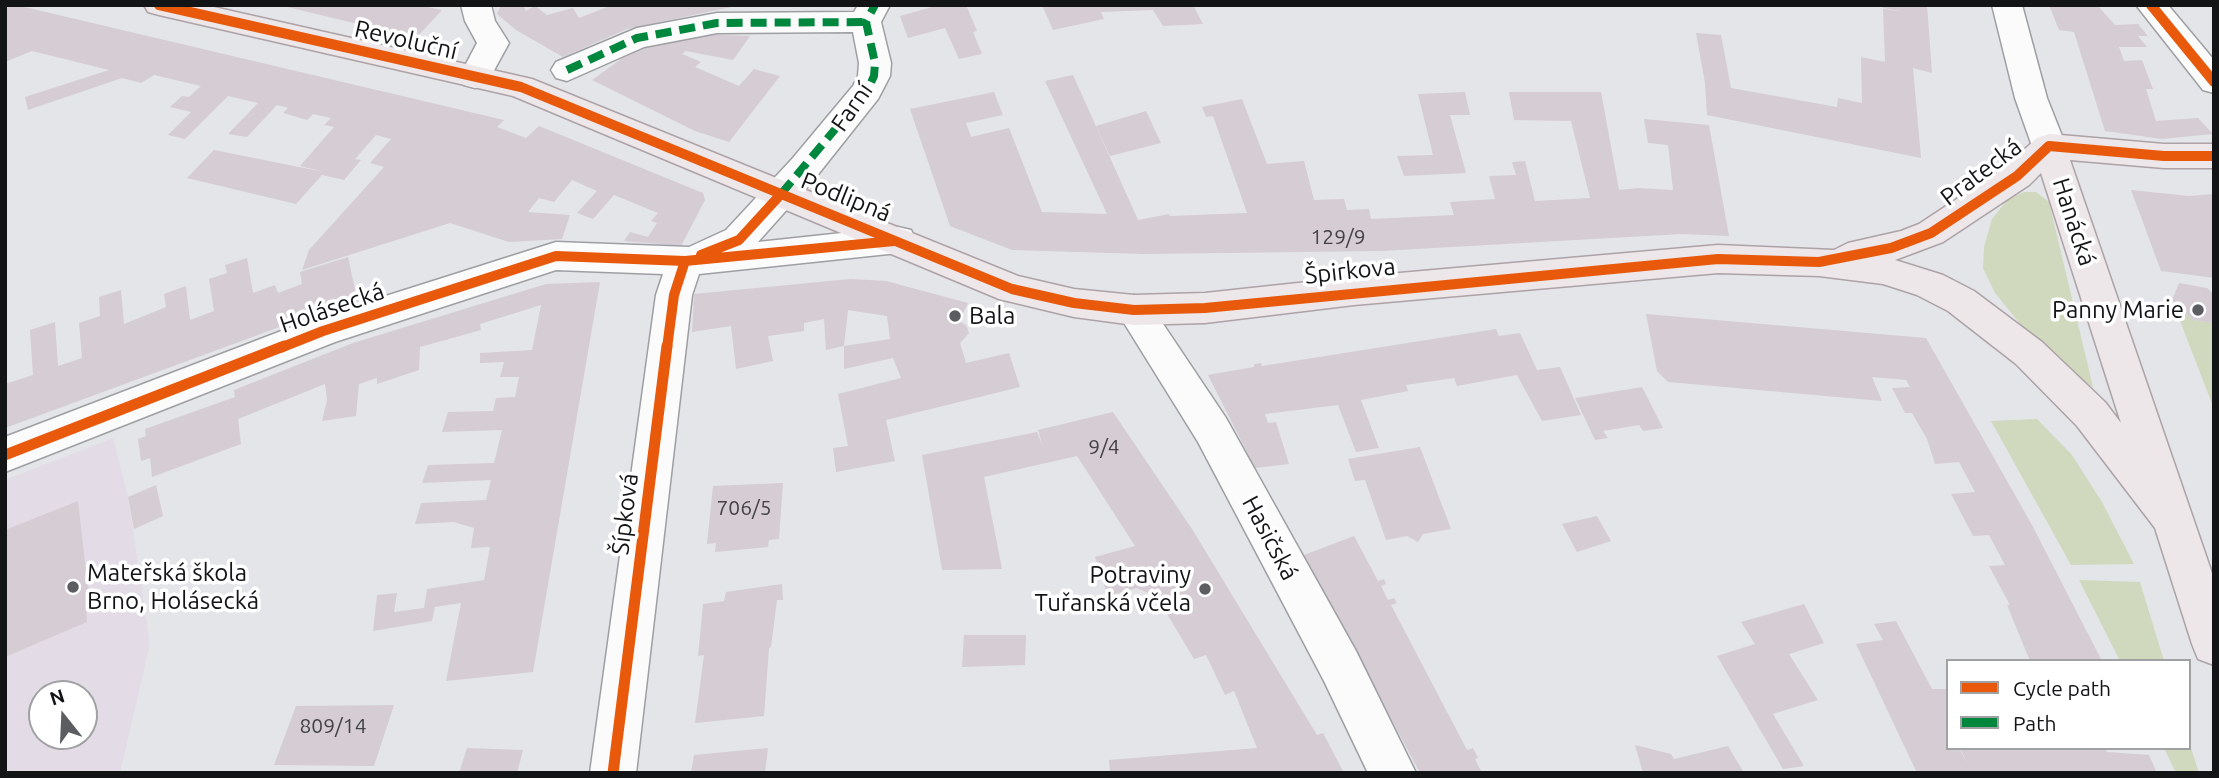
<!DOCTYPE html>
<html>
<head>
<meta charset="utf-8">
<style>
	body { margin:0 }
	#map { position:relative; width:2219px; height:778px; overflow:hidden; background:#e3e5e9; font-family:Ubuntu,sans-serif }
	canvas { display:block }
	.frame { position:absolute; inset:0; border:7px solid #121416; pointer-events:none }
	.legend { position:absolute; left:1946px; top:659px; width:245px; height:91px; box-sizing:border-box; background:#fff; border:2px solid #a0a1a2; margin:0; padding:9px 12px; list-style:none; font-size:21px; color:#121416 }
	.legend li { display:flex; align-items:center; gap:14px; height:35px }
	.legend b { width:35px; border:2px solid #a0a1a2 }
	.north { position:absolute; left:28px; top:680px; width:70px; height:70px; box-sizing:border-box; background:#fff; border:2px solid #a0a1a2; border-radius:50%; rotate:342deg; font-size:19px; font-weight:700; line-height:28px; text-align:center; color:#121416 }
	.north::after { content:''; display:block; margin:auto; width:24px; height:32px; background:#5b5d60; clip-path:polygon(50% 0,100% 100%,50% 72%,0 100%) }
</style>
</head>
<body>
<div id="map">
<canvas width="2219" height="778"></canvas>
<div class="frame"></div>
<ul class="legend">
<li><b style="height:9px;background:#e8590c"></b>Cycle path</li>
<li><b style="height:9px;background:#00873e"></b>Path</li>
</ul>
<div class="north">N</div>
</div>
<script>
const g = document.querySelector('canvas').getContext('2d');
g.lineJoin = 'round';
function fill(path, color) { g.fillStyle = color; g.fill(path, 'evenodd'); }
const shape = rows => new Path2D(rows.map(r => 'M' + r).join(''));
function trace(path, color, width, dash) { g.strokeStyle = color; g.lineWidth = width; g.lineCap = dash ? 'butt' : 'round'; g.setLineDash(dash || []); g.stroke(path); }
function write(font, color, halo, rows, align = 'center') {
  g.font = font + ' Ubuntu,sans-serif'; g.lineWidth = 7; g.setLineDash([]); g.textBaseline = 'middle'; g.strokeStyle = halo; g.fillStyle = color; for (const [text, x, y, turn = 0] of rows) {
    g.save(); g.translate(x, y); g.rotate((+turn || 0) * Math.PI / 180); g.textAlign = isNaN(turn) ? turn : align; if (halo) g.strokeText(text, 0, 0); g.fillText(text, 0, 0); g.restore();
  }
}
const education = shape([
	[113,438,128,497,150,644,120,773,5,773,5,480],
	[42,694,84,694,84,736,42,736]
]);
const green = shape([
	[2024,192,2036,192,2049,202,2093,387,2074,376,2026,331,1995,293,1983,268,1984,247,1992,219,2007,200],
	[2172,300,2193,320,2214,323,2214,409],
	[2037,419,2072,455,2102,502,2134,564,2071,565,1991,421],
	[2079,580,2140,582,2164,661,2120,661],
	[2189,742,2199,773,2176,773,2164,748,2189,748]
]);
const building = shape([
	[5,5,16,5,504,120,497,127,526,138,539,126,703,193,705,200,681,246,624,241,630,232,648,237,657,223,651,221,658,213,614,195,593,219,577,213,597,191,572,180,554,202,539,198,528,212,570,215,562,239,509,242,450,223,302,270,309,250,384,167,370,163,391,139,376,135,355,159,361,160,344,180,322,175,296,204,187,178,214,150,324,172,300,166,334,127,324,125,331,118,313,114,307,120,283,113,288,108,277,105,247,137,228,134,258,103,228,96,185,139,168,135,191,112,170,107,182,96,189,97,201,86,154,75,141,83,122,78,28,110,25,97,109,70,32,51,5,62],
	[279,5,418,5,442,10,416,38],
	[501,5,523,5,526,11,535,6,547,15,573,8,579,18,612,5,736,6,627,29,563,57,516,30,497,14],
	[939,5,966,5,977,31,973,32,982,54,959,59,945,28,908,38,900,16],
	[1042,5,1193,5,1203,24,1163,26,1153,10,1101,12,1104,19,1053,30],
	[1883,5,1927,5,1932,73,1913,68,1921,158,1707,115,1705,83,1696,33,1721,35,1731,88,1837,107,1838,98,1862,103,1861,57,1885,62,1883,9,1906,12,1883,8],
	[2049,5,2097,5,2115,25,2138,24,2148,36,2138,36,2147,47,2119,47,2124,61,2142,60,2153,89,2146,89,2156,121,2198,118,2213,134,2162,139,2105,131,2074,32,2059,30],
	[696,34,750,36,733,60,686,51,682,54,701,62,695,67,739,86,754,69,780,76,729,142,695,131,592,80,642,44],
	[1073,75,1138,220,1169,214,1170,216,1247,213,1213,116,1206,117,1202,107,1242,99,1267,164,1304,161,1314,200,1344,199,1347,210,1369,209,1371,219,1454,215,1450,202,1495,199,1489,176,1516,175,1512,162,1525,161,1535,201,1590,198,1571,121,1514,120,1509,92,1601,92,1619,190,1638,188,1673,190,1668,145,1648,143,1644,119,1709,125,1729,236,1682,234,1381,251,1143,254,1012,250,950,226,910,109,994,92,1003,115,966,123,971,137,1009,128,1042,212,1107,214,1045,81],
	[1465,92,1470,115,1450,115,1466,173,1404,176,1397,156,1433,155,1418,94],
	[1146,111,1161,143,1110,156,1096,126],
	[2131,190,2189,196,2214,194,2214,278,2161,271],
	[348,257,358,303,285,325,5,428,5,384,33,375,30,330,55,322,58,366,82,358,79,323,100,316,99,297,121,290,124,324,166,307,164,294,186,286,190,320,214,311,209,279,227,273,225,265,247,258,253,293,275,285,278,293,302,284,300,272],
	[850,279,886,281,968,303,959,321,966,325,969,333,960,343,966,363,1009,353,1020,387,886,420,895,461,836,472,833,448,848,446,838,394,901,378,893,358,844,369,844,346,890,339,887,316,848,310,844,346,826,350,824,319,804,323,804,331,768,336,773,361,736,369,731,326,692,332,694,294],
	[600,282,533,672,446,681,461,603,435,607,432,621,373,631,377,595,397,593,394,612,424,608,427,589,484,580,490,547,471,548,474,528,454,522,415,524,421,503,486,500,491,480,422,483,428,465,494,463,502,430,442,432,448,412,493,411,496,398,515,397,519,377,500,377,504,362,480,363,480,353,532,350,541,305,480,324,481,330,420,347,419,370,377,384,377,378,359,384,356,416,322,421,327,400,325,384,238,419,241,444,152,477,150,458,141,461,138,439,146,436,145,429,235,397,234,390,353,343,546,284],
	[2179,283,2207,288,2214,294,2214,323,2193,320,2172,300],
	[1646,314,1926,338,2032,525,2102,661,2030,661,2007,605,2010,605,1989,566,2005,565,1989,535,1973,536,1951,494,1975,492,1959,462,1935,464,1927,439,1912,413,1905,413,1892,388,1910,387,1906,380,1872,377,1882,401,1668,382,1657,371],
	[1496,329,1499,336,1520,333,1537,370,1560,367,1581,415,1542,421,1517,375,1457,386,1454,378,1406,385,1408,391,1361,400,1379,448,1356,452,1338,405,1265,414,1268,423,1276,422,1289,464,1255,468,1208,375,1254,367,1254,364,1261,363,1262,366],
	[1642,387,1663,428,1643,431,1639,425,1603,431,1608,438,1595,440,1575,398],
	[1113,412,1192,529,1317,735,1323,733,1344,773,1110,773,1109,760,1257,748,1234,691,1225,695,1206,655,1194,659,1157,597,1137,588,1108,596,1095,557,1135,546,1077,456,984,477,1002,569,942,570,922,455,1037,432,1043,447,1038,430],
	[1420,447,1451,529,1423,534,1418,542,1407,536,1386,540,1365,480,1355,481,1348,459],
	[783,483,779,539,769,540,768,547,715,552,716,543,707,544,713,486],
	[156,485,163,516,134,529,128,497],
	[78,501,90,606,86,607,87,622,5,657,5,530],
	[1597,516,1611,541,1577,552,1562,524],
	[1354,536,1378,581,1384,579,1386,584,1381,586,1388,600,1394,598,1397,603,1391,605,1467,750,1473,748,1478,758,1475,759,1482,773,1420,773,1304,555],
	[782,584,783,600,777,600,771,647,769,648,764,716,695,723,704,655,698,656,703,604,724,601,726,592],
	[1804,604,1824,643,1789,654,1818,700,1773,714,1804,766,1783,769,1717,656,1755,644,1741,622],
	[1896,621,1932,689,1948,689,1948,748,1959,748,1968,765,1960,748,2105,748,2107,752,2149,755,2157,773,1917,773,1856,644,1883,640,1874,624],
	[964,635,1026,635,1025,665,962,667],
	[394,705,374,766,274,765,296,706],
	[1635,745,1671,754,1674,759,1728,746,1744,773,1643,773],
	[467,748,523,750,517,773,459,773],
	[768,748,765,773,691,773,694,755]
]);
const minor = shape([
	[461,5,491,5,495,21,509,43,486,85,475,88,464,85,459,77,477,43,465,21,461,5],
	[858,5,890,5,881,22,891,63,890,76,878,99,816,177,758,242,898,227,911,230,916,240,911,250,898,253,699,274,692,295,636,773,590,773,656,295,663,274,556,270,335,342,5,472,5,437,310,320,556,242,689,247,726,230,792,159,853,86,858,76,859,63,853,32,717,33,644,47,567,81,556,78,551,70,556,62,637,28,717,13,854,12,858,5],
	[1992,5,2022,5,2047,98,2066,146,2061,154,2049,158,2037,154,2032,146,2015,98,1992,5],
	[2136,5,2168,5,2214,60,2214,93,2203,90,2136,5],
	[1134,295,1147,300,1226,418,1356,651,1416,773,1368,773,1324,681,1198,442,1116,310,1121,300,1134,295]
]);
const major = shape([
	[144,5,205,5,532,79,1018,276,1074,289,1134,295,1205,293,1354,277,1718,245,1834,250,1848,243,1901,231,1919,224,2005,167,2037,138,2049,134,2164,144,2214,144,2214,168,2164,168,2070,160,2214,579,2214,665,2198,659,2192,644,2155,528,2077,426,2016,364,1948,311,1917,295,1883,284,1819,276,1718,273,1354,305,1205,323,1134,325,1074,317,999,299,513,96,159,15,148,12,144,5],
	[2041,173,2121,423,2105,402,2042,342,1974,291,1943,275,1895,260,1943,242,2029,185,2041,173]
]);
const quiet = shape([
	[567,70,637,38,717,23,866,22],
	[781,194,867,91,874,76,875,63,866,22,875,5]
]);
const cyclewayFar1 = shape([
	[159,5,521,87,1012,289,1074,303,1134,310,1205,308,1718,259,1819,262,1891,248,1931,233,2017,176,2049,146,2164,156,2214,156],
	[2151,5,2214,82],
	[701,255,739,240,781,194],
	[280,348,323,331,556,256,685,261,894,241],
	[667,348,674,295,685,261]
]);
const cycleway = shape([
	[5,455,284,346],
	[613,773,667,346]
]);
const markers = [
	[2198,310,7,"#5b5d60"],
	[955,316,7,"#5b5d60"],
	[73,587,7,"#5b5d60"],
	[1205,589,7,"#5b5d60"]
];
const numberNames = [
	["129/9",1338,237],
	["9/4",1104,447],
	["706/5",744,508],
	["809/14",333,726]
];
const streetNames = [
	["Revoluční",406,40,13],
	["Farní",852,107,-55],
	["Pratecká",1981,172,-37],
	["Podlipná",846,197,22],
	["Hanácká",2074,222,72],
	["Špirkova",1350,271,-6],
	["Holásecká",332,308,-19],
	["Šípková",625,514,-83],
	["Hasičská",1270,538,62]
];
const poiNames = [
	["Panny Marie",2184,310],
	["Bala",969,316,"left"],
	["Mateřská škola",87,573,"left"],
	["Brno, Holásecká",87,601,"left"],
	["Potraviny",1191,575],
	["Tuřanská včela",1191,603]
];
fill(education, '#e3dce7');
fill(green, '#d0d9be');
fill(building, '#d5ccd4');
trace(minor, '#9e9fa2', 3);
trace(major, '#ada2a6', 3);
fill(minor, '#fbfbfc');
fill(major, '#ede7e9');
trace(quiet, '#00873e', 8, [16, 8]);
trace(cyclewayFar1, '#e8590c', 10);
trace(cycleway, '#e8590c', 11);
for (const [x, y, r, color] of markers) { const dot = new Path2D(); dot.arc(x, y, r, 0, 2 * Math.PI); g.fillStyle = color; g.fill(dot); trace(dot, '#fff', 2.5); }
write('21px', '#434246', null, numberNames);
write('24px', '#121416', '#fff', streetNames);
write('24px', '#121416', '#fff', poiNames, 'right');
</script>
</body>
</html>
